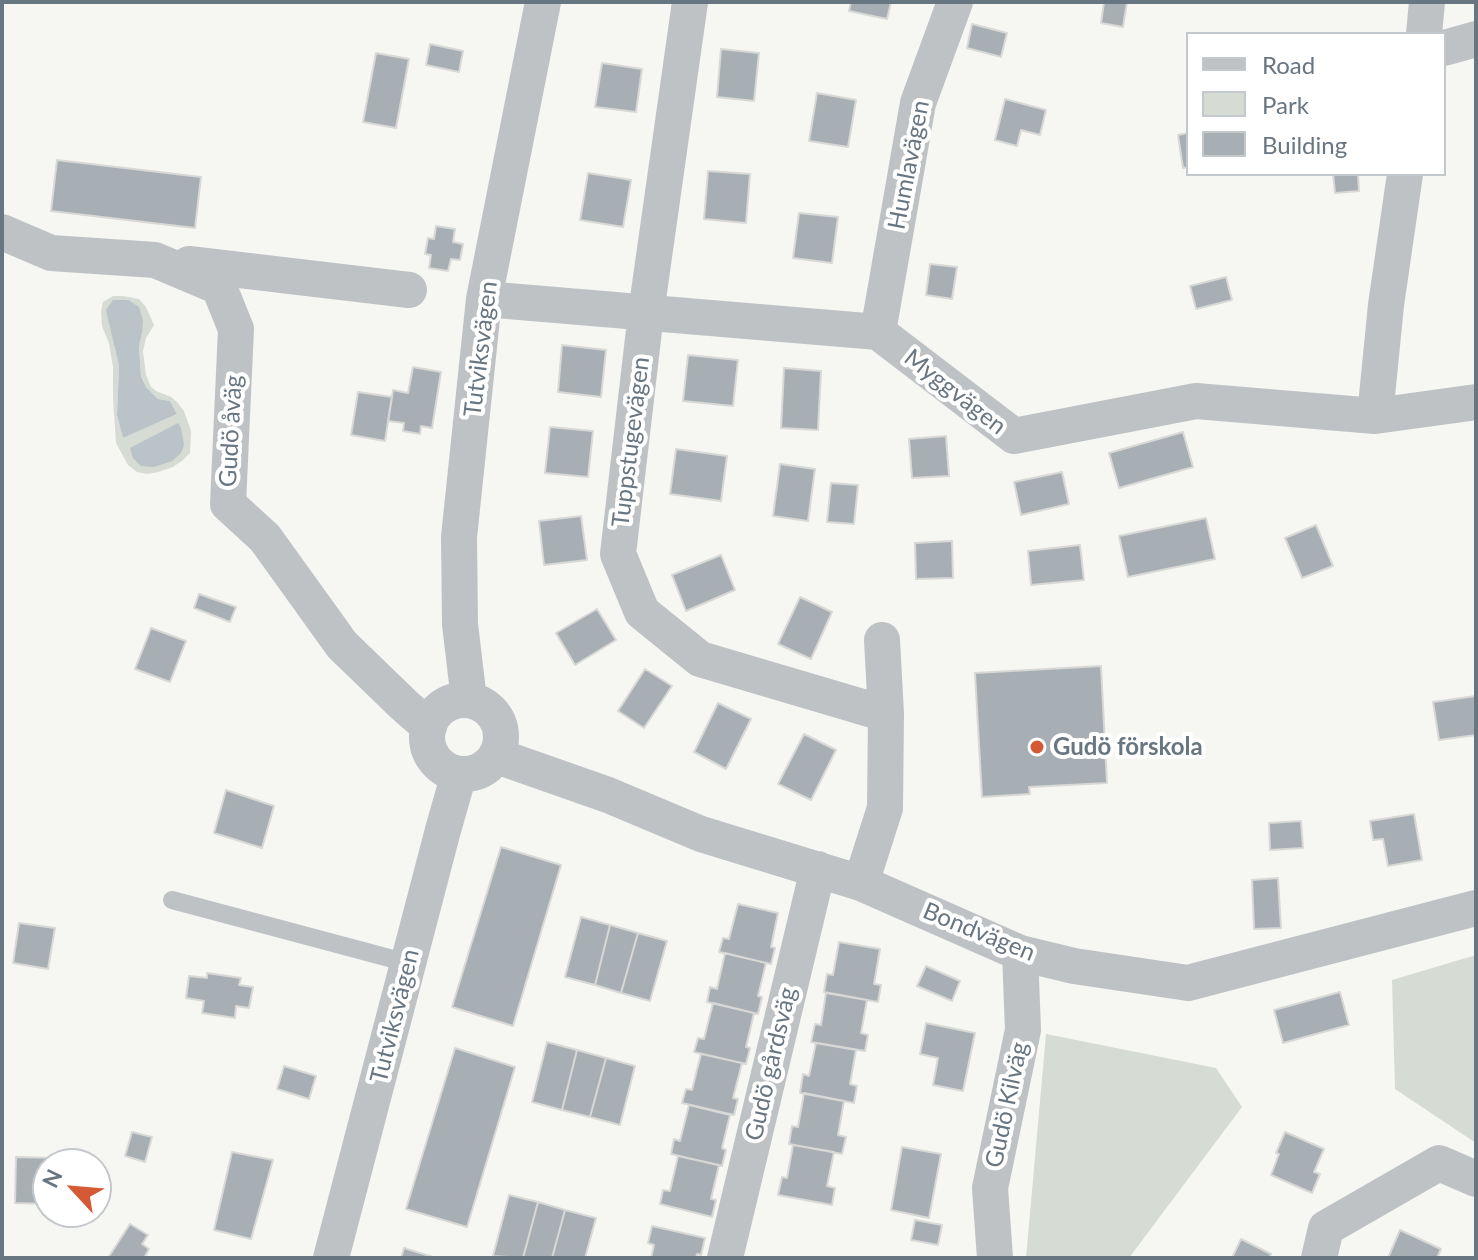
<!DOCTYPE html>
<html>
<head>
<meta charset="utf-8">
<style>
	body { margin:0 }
	#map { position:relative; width:1478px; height:1260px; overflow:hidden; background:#f6f6f3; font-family:Lato,sans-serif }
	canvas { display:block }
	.frame { position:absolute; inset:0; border:4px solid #687682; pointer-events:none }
	.legend { position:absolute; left:1186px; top:32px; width:260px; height:144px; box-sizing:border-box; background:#fff; border:2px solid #c3c8cd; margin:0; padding:10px 14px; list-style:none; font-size:24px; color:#687682 }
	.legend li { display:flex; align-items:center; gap:16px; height:40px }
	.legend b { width:40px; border:2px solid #c3c8cd }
	.north { position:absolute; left:32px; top:1148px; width:80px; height:80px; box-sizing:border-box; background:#fff; border:2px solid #c3c8cd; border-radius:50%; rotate:296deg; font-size:22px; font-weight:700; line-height:32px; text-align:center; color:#687682 }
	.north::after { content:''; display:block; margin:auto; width:28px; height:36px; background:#d55935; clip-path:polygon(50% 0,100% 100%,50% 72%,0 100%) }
</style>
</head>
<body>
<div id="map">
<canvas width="1478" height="1260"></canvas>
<div class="frame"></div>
<ul class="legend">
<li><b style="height:10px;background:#bec2c5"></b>Road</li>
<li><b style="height:22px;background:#d6dbd3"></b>Park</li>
<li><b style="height:22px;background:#a8afb4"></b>Building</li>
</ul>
<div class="north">N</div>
</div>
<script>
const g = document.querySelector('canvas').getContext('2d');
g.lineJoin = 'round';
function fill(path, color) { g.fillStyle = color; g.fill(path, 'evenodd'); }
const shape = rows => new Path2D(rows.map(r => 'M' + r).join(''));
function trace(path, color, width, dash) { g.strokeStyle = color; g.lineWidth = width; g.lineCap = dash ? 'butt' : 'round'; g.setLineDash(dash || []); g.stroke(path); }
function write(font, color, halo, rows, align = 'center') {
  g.font = font + ' Lato,sans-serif'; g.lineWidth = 8; g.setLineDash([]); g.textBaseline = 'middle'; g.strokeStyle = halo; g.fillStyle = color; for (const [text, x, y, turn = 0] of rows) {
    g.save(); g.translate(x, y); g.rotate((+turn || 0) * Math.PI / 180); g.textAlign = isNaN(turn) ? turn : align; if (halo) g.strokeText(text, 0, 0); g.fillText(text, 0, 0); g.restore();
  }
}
const green = shape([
	[113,296,123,296,139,299,146,307,154,325,146,338,143,351,146,375,151,387,156,391,171,397,177,402,184,411,191,431,190,453,183,460,173,467,158,472,147,474,137,472,128,465,116,443,113,398,113,367,109,343,102,326,101,312,103,302],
	[142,333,139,346,141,375,146,387,158,399,170,401,177,414,123,438,117,415,119,366,114,345],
	[1476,955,1476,1143,1395,1089,1392,980],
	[1046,1034,1216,1068,1242,1107,1129,1258,1026,1258]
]);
const water = shape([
	[113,300,128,300,139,307,143,320,142,333,139,346,141,376,146,387,158,399,170,401,177,414,123,438,117,415,119,366,106,310],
	[178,423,181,428,184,445,181,453,172,461,154,467,141,466,133,458,130,448]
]);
const building = shape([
	[851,2,891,2,887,19,849,11,851,2],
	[1104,2,1127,2,1123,27,1101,23,1104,2],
	[972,24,1007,33,1001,57,967,48,972,24],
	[430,44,463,51,459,72,426,65,430,44],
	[721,49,759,53,754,101,717,97,721,49],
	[376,53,409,59,396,128,363,122,376,53],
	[602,63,642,69,636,112,595,107,602,63],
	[817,93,856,100,848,147,809,141,817,93],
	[1005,99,1046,110,1040,135,1021,130,1017,146,995,140,1005,99],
	[1188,133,1188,167,1183,168,1178,135,1188,133],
	[57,160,201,177,195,228,51,211,57,160],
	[708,171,750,174,746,223,704,219,708,171],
	[588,173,631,180,623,227,580,220,588,173],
	[1333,174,1358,174,1359,191,1335,193,1333,174],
	[799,213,838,217,832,263,793,258,799,213],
	[436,226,455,229,453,242,463,244,460,260,451,259,448,271,429,268,431,255,425,254,428,238,434,239,436,226],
	[930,264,957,267,952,299,926,295,930,264],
	[1226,277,1232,300,1196,309,1190,286,1226,277],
	[562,345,606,350,601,397,558,392,562,345],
	[688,355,738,360,733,406,683,401,688,355],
	[413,367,441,372,432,428,421,426,420,434,403,431,404,423,388,421,393,390,408,393,413,367],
	[784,368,821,371,818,430,781,428,784,368],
	[358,392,392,397,385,441,351,435,358,392],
	[550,427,593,431,588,477,545,473,550,427],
	[1183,432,1193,467,1119,488,1109,453,1183,432],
	[946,436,949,476,912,478,909,439,946,436],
	[676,449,727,456,721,501,670,494,676,449],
	[780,464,815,469,808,521,773,516,780,464],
	[1062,472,1069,504,1021,515,1014,482,1062,472],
	[831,483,858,485,854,524,827,522,831,483],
	[581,516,587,560,544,565,539,521,581,516],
	[1206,518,1215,559,1128,577,1119,536,1206,518],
	[1316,525,1333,566,1302,578,1285,538,1316,525],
	[952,541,953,578,916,579,915,543,952,541],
	[1080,545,1084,580,1031,585,1028,551,1080,545],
	[721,555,735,590,686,611,672,575,721,555],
	[199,594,236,607,230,622,194,608,199,594],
	[800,597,832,612,811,659,778,644,800,597],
	[597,609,616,640,575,665,556,633,597,609],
	[151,628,186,641,170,682,135,669,151,628],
	[1101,666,1107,783,1029,787,1030,794,982,797,975,673,1101,666],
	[645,669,672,686,644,728,618,711,645,669],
	[1476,696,1476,735,1439,740,1433,702,1476,696],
	[718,703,751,719,726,769,694,752,718,703],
	[804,734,836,750,811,800,778,784,804,734],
	[226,790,274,806,262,848,214,833,226,790],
	[1414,814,1422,860,1388,866,1383,839,1373,840,1370,821,1414,814],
	[1301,821,1303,848,1270,850,1269,823,1301,821],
	[501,847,561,865,513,1026,452,1007,501,847],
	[1278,878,1281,928,1254,929,1252,880,1278,878],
	[738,904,778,913,771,947,775,948,771,964,719,952,723,938,729,939,738,904],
	[581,917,610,925,595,985,565,977,581,917],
	[19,923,55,928,48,969,13,963,19,923],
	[610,925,638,933,621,993,595,985,610,925],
	[638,933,667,941,650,1001,621,993,638,933],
	[839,942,880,949,874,984,881,985,878,1002,824,992,827,974,833,975,839,942],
	[725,953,766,963,758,996,762,997,758,1014,707,1002,710,987,717,989,725,953],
	[926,966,960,981,952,1001,917,986,926,966],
	[207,973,241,978,239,985,253,987,249,1008,236,1006,235,1018,202,1013,204,1001,186,998,189,976,207,978,207,973],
	[1340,992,1349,1025,1283,1043,1274,1010,1340,992],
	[826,993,867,1000,861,1033,868,1035,865,1051,811,1042,815,1024,821,1025,826,993],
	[713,1003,754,1013,746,1047,750,1048,746,1064,694,1052,698,1038,704,1039,713,1003],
	[926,1023,975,1033,963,1091,933,1085,938,1058,920,1054,926,1023],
	[547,1042,577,1050,562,1110,532,1102,547,1042],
	[816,1043,856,1050,850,1084,857,1086,854,1103,800,1093,803,1074,809,1076,816,1043],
	[455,1048,515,1067,467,1227,406,1209,455,1048],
	[577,1050,606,1058,590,1117,562,1110,577,1050],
	[701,1054,742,1063,733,1098,738,1099,734,1115,682,1103,686,1089,692,1090,701,1054],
	[606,1058,635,1066,620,1125,590,1117,606,1058],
	[284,1066,316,1076,309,1099,277,1089,284,1066],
	[804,1093,844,1101,838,1135,846,1137,842,1154,789,1144,792,1126,798,1127,804,1093],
	[689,1105,730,1115,722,1148,726,1150,722,1166,671,1154,674,1139,680,1141,689,1105],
	[132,1132,152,1137,145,1162,125,1156,132,1132],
	[1285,1132,1324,1149,1314,1172,1320,1174,1312,1193,1271,1175,1279,1154,1276,1153,1285,1132],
	[793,1145,834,1152,827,1186,835,1188,832,1205,778,1195,782,1177,787,1178,793,1145],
	[902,1147,941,1154,929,1218,891,1210,902,1147],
	[232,1152,273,1160,251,1239,214,1230,232,1152],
	[678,1156,719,1165,711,1199,716,1200,712,1217,660,1204,663,1190,670,1191,678,1156],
	[16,1157,55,1158,55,1164,48,1164,48,1204,15,1203,16,1157],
	[509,1195,538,1202,523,1258,493,1256,509,1195],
	[538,1202,565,1210,552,1258,523,1258,538,1202],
	[565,1210,596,1218,585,1258,552,1258,565,1210],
	[915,1220,942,1225,938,1245,911,1240,915,1220],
	[130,1224,148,1235,142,1244,149,1249,144,1258,108,1258,130,1224],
	[652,1226,705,1238,701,1255,697,1254,696,1258,651,1258,654,1245,648,1243,652,1226],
	[1400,1230,1441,1249,1437,1258,1388,1258,1400,1230],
	[1241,1239,1271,1254,1269,1258,1232,1258,1241,1239],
	[404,1248,436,1258,401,1258,404,1248]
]);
const lane = shape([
	[172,900,408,963]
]);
const street = shape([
	[690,2,646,313,618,554,642,612,700,659,886,714],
	[1424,34,1427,2],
	[1444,48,1476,39],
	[2,232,51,253,155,260,219,287,236,329,228,504,265,538,342,645,404,705,429,727],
	[189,264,409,290],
	[484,299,878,332,1014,436,1196,401,1375,416,1476,402],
	[878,332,918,103,955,2],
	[1375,416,1386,305,1405,174],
	'427 737a37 37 0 1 1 74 0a37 37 0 1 1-74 0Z',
	[469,700,460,624,459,537,484,299,543,2],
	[497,756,608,795,701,834,861,883,1020,953,1074,966,1188,983,1476,908],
	[861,883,885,808,886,714,882,640],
	[331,1258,443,830,459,774],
	[725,1258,818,869],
	[995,1258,990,1188,1023,1030,1020,953],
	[1319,1258,1326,1228,1439,1163,1476,1179]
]);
const markers = [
	[1037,747,8,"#d55935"]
];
const streetNames = [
	["Humlavägen",909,165,-79],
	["Tutviksvägen",481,349,-83],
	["Myggvägen",955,392,38],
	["Gudö åväg",231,431,-87],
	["Tuppstugevägen",631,442,-83],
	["Bondvägen",979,932,22],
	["Tutviksvägen",395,1016,-76],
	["Gudö gårdsväg",771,1064,-77],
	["Gudö Kilväg",1007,1105,-78]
];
const poiNames = [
	["Gudö förskola",1053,747]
];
fill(green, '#d6dbd3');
fill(water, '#b9c3c8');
fill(building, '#a8afb4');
trace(building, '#d8d8d6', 2);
trace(lane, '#bec2c5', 18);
trace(street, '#bec2c5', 36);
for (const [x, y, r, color] of markers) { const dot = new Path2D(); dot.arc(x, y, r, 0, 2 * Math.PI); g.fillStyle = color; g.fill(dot); trace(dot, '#fff', 3); }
write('24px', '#687682', '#fff', streetNames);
write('bold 24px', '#687682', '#fff', poiNames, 'left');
</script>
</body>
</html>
